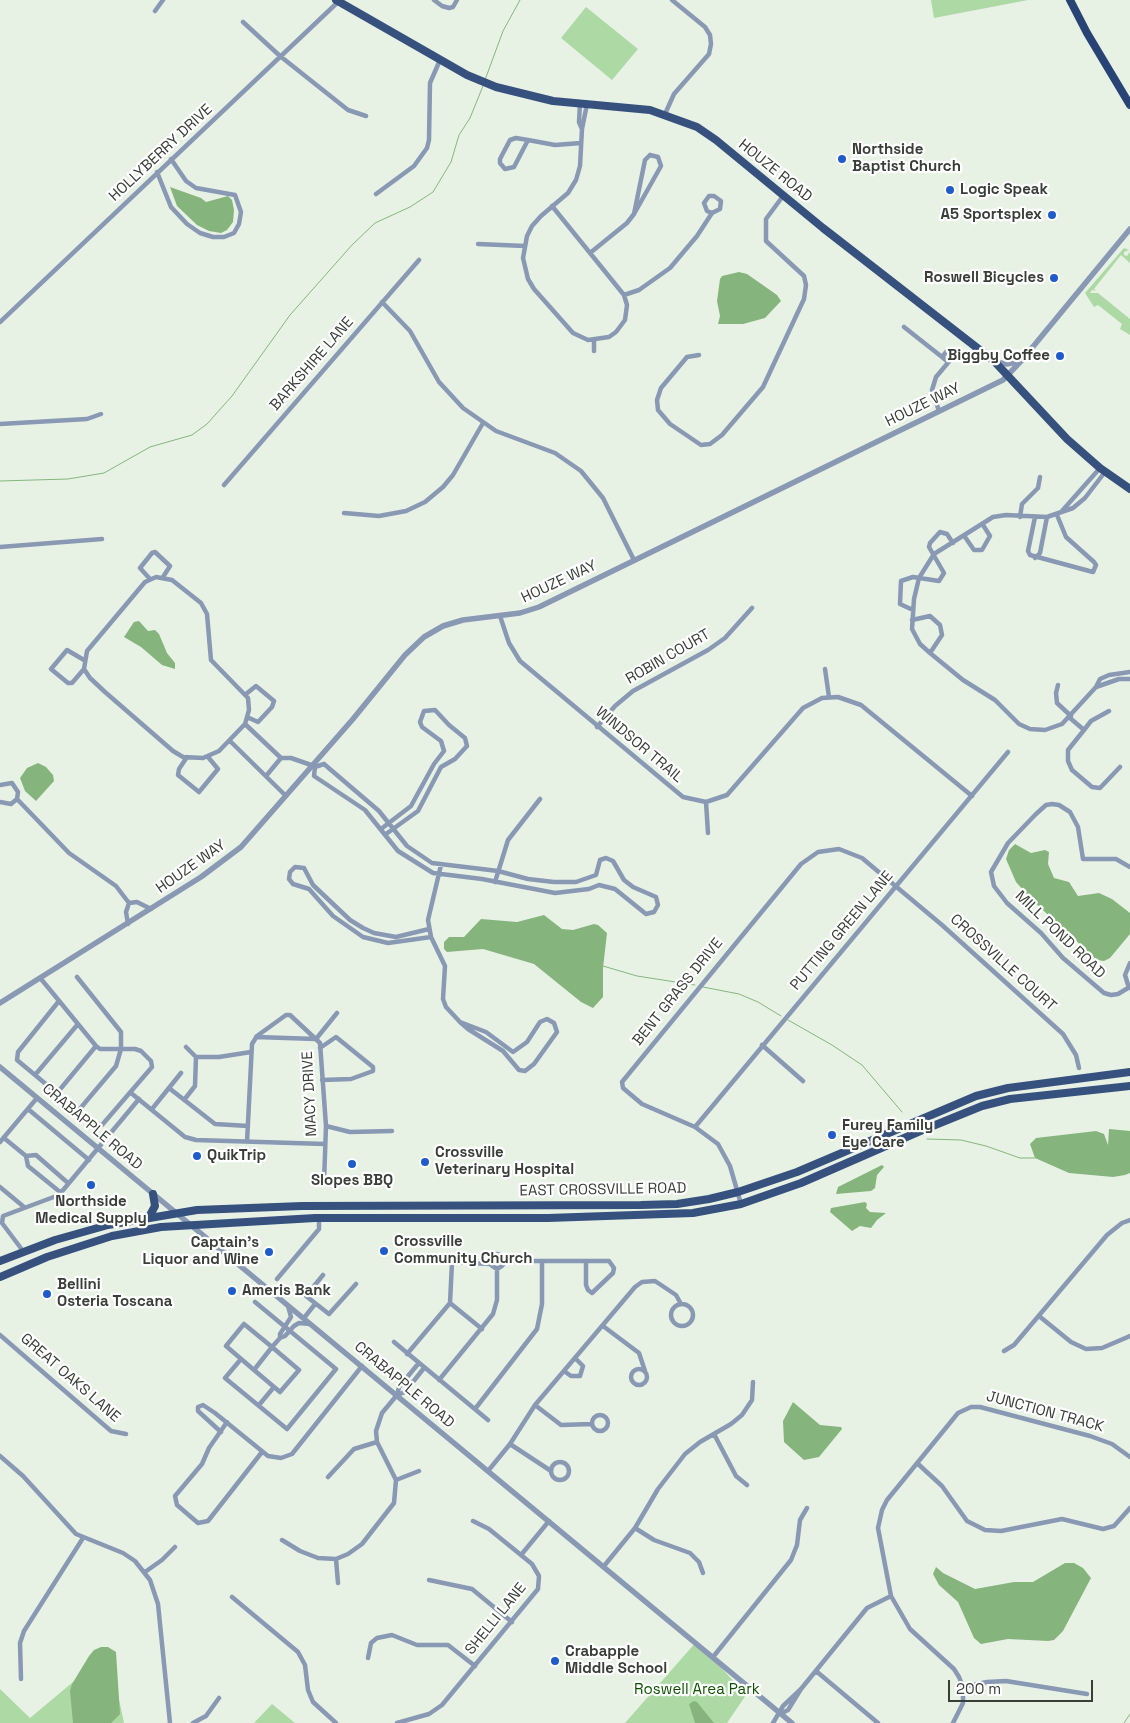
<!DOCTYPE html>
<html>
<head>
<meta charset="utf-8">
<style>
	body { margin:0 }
	#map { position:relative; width:1130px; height:1723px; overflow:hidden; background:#e7f2e5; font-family:"Space Grotesk",sans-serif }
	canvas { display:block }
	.scale { position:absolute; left:948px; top:1680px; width:145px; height:22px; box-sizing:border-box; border:2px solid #393e38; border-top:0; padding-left:6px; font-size:15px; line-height:18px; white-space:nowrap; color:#393e38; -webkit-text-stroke:4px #fff; paint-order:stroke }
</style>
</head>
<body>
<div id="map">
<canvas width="1130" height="1723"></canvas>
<div class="scale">200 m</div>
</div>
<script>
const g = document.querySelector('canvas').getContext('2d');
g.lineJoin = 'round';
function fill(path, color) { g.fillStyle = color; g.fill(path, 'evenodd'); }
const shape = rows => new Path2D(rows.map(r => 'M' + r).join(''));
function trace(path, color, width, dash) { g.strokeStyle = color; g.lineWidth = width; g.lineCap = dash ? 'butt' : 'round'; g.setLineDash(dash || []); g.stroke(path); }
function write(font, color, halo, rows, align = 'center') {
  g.font = font + ' "Space Grotesk",sans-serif'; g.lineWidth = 4.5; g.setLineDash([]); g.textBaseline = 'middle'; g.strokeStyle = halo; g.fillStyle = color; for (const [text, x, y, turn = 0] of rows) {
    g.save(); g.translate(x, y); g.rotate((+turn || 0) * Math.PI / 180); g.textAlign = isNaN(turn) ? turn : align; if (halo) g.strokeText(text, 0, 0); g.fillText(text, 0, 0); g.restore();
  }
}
const green = shape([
	[931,0,1028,0,934,18],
	[586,7,638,49,612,80,561,38],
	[1124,248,1129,250,1124,252,1124,255,1127,256,1130,252,1130,263,1121,255,1094,289,1096,291,1092,290,1090,293,1098,293,1130,319,1130,335,1120,329,1122,324,1098,305,1094,307,1085,293],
	[697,1641,746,1695,727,1723,625,1723],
	[109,1652,124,1723,0,1723,0,1689,30,1718],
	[272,1704,295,1723,254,1723]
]);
const water = shape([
	[170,187,201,198,206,202,228,196,232,200,234,210,233,222,227,230,221,233,209,231,197,225,177,206],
	[739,272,747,274,777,295,781,301,765,318,743,324,718,324,720,316,717,301,720,279,722,276],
	[139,621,148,631,155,630,159,634,167,653,175,663,175,669,162,665,141,647,124,637,134,622],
	[38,763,46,767,53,775,54,781,36,801,25,791,20,778,27,768],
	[1015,844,1031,853,1045,850,1049,852,1048,864,1054,878,1069,882,1078,896,1099,893,1112,899,1130,913,1130,934,1110,958,1104,961,1097,960,1032,900,1016,882,1006,859,1009,850],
	[544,915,562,929,573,930,594,924,598,925,607,933,603,968,603,997,593,1008,581,1002,534,964,483,949,447,952,444,949,444,942,449,937,464,937,481,919,517,922],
	[1109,1129,1130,1131,1130,1173,1125,1175,1113,1177,1069,1173,1035,1158,1030,1144,1036,1138,1096,1131,1104,1134,1108,1145],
	[882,1165,884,1167,877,1175,875,1188,871,1191,836,1194,838,1187],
	[865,1202,867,1204,866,1208,870,1212,886,1213,877,1220,871,1228,860,1226,852,1231,830,1212,831,1208],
	[793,1402,820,1425,841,1427,842,1429,819,1457,804,1460,784,1442,783,1421],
	[1065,1563,1074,1563,1083,1568,1091,1578,1063,1631,1054,1640,1048,1641,1008,1639,981,1644,974,1638,958,1602,939,1585,933,1574,936,1567,943,1573,975,1589,1014,1582,1033,1582],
	[101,1647,108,1647,116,1652,120,1714,111,1723,73,1723,70,1691,72,1684,89,1656,94,1650],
	[694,1701,697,1702,714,1723,695,1723,689,1704]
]);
const stream = shape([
	[485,80,503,31,520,0],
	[0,481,68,479,104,473,150,447,192,435,207,424,232,396,290,315,352,245,375,223,410,207,433,192,451,162,459,135,470,118,483,86],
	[603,966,637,976,695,985],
	[703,987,739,994,758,1002,781,1016],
	[788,1020,832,1045,862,1065,902,1112],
	[927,1139,961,1140,986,1146,1020,1158,1035,1158],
	[1124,1723,1130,1714]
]);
const minor = shape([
	[434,0,442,6,449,8,453,7,457,0],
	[155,11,163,0],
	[243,22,280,56,348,110,366,116],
	[580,103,579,122,582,129],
	[665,114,674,94,709,54,711,44,710,35,705,27,672,0],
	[516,138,528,140,514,167,505,169,500,163,500,159,510,140,516,138],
	[528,140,555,145,581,143],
	[650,155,658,157,661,166,634,214,645,160,650,155],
	[157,172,171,207,187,224,200,233,213,237,224,237,234,233,239,224,241,212,235,195,196,188,186,181,171,159],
	[376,194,414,166,427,148,429,140,430,83,440,60],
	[552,206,624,295,627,305,625,320,616,332,609,337,588,340,573,333,534,289,528,279,523,258,527,236,532,226,541,216,568,193,576,180,580,166,582,129,587,104],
	[478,244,525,246],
	[590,253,627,223,634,214],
	[624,295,639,290,670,268,697,236,712,213,720,209,721,201,714,196,709,196,704,203,707,211,712,213],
	[382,302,410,331,439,382,463,408,496,431,555,453,581,471,603,498,634,560],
	[0,322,338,2],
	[904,327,942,357],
	[594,341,594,351],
	[699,355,687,357,661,388,657,400,658,410,670,424,701,445,710,444,722,435,763,387,804,299,806,285,804,276,766,241,766,219,783,196],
	[939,411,932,390,936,377,952,358,952,354,947,351,942,357,948,362],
	[0,424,87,419,101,414],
	[1105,472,1085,498,1073,508,1047,517,1006,515,993,517,934,554,919,578,914,599,912,629,920,644,930,653,963,680,995,700,1019,724,1030,729,1045,730,1062,724,1096,687,1100,679,1109,675,1130,672],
	[224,485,419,260],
	[1062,511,1100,468],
	[344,513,379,516,406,511,425,502,443,487,453,475,483,423],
	[1020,517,1022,504,1038,488,1040,477],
	[1035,517,1028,551,1030,555,1093,572,1096,565,1094,562,1066,537,1057,515],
	[965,537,974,550,982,550,990,536,983,525],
	[0,547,102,539],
	[1035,558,1040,553,1047,517],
	[156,577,172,580,201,603,207,614,211,660,248,698,249,710,245,724,219,751,203,758,183,757,173,751,105,692,90,678,84,669,87,651,145,582,156,577],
	[150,579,140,568,152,553,155,552,170,566,163,577],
	[913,610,900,604,901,581,913,577,939,581,944,573,929,547,930,543,940,532,947,534,953,543],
	[500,616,509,643,520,661,683,797,706,802,727,795,803,708,822,698,838,697,861,705,972,796],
	[912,620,930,616,940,625,942,635,930,653],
	[84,660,67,650,51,669,68,683,72,683,84,669],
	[825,669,829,697],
	[1058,685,1056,693,1057,703,1071,716],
	[1096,687,1119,679,1130,679],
	[246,694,256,686,274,701,272,707,258,722,247,717],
	[1070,718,1084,730,1091,721,1109,711],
	[245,724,281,758,291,758,314,766],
	[597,727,615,706,633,691,708,650,725,638,752,608],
	[1084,730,1068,750,1068,761,1072,770,1092,787,1100,788,1120,767],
	[230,741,286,796],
	[187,757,179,769,178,775,199,792,218,769,208,757],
	[324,764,379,811,407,846,432,863,498,871,528,879,554,882,576,882,596,875,600,860,606,858,613,861,624,880,633,887,656,897,658,905,654,912,646,914,615,889,599,885,589,889,555,893,482,879,433,873,398,851,365,810,314,776,315,767,324,764],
	[266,776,281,758],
	[0,785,12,783,18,792,17,799,11,804,0,802],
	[17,799,69,853,116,886,129,903],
	[706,802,708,833],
	[381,829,411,806,434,764,444,751,441,741,422,727,420,722,424,711,435,710,449,725,465,738,467,746,455,759,441,767,418,811,386,834],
	[441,865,428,920,431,937,445,966,443,999,446,1007,460,1022,468,1029,503,1051,519,1070,525,1071,534,1064,557,1032,554,1023,547,1019,540,1022,527,1042,513,1052,486,1032,460,1022],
	[495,882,508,840,540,799],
	[128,924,126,912,129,903,137,902,151,909],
	[429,929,396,937,374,933,363,928,350,920,313,885,304,868,295,867,290,872,289,879,293,884,309,889,333,916,363,937,388,943,431,937],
	[77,977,121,1032,121,1049,116,1066,78,1111],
	[41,979,51,991,96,1046,100,1049,135,1049,141,1051,151,1061,152,1067,102,1125,95,1125,17,1060,18,1052,59,1001],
	[1128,988,1118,994,1111,995,1104,993,1063,958,1041,933,1007,903,994,886,991,872,1008,843,1036,814,1046,805,1052,804,1059,805,1070,812,1078,827,1083,859,1116,859,1130,867],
	[1129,988,1125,975,1130,963],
	[256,1037,316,1039,337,1013],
	[762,1045,803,1081],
	[186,1047,196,1057,219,1057,251,1052],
	[320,1048,336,1037,373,1067,373,1071,351,1079,322,1080],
	[35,1075,78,1024],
	[169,1088,215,1124,248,1126],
	[57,1093,96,1046],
	[131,1093,185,1137,196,1140,325,1144],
	[184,1100,195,1086,196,1057],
	[28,1109,89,1160],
	[152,1109,181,1073],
	[326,1126,350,1132,392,1131],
	[695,1127,1008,752],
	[4,1138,26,1156,28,1166,60,1192],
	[0,1142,37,1098],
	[247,1142,252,1044,257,1036,286,1015,290,1015,320,1043,326,1126,324,1182],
	[26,1156,36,1155,68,1183],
	[0,1187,24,1207],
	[741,1204,730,1166,718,1144,695,1127,642,1104,623,1088,622,1082,801,864,818,852,839,849,862,858,942,925,1063,1034,1076,1055,1079,1068],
	[23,1251,2,1223,3,1216,59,1195,139,1099],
	'490 1261a7 7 0 1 1 14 0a7 7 0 1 1-14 0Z',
	[433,1261,490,1264],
	[503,1261,609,1261,614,1268,613,1273,592,1293,588,1290,586,1285,586,1261],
	[323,1275,306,1296,329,1314,356,1284],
	[277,1279,319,1229,319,1218],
	[450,1303,482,1329],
	'671 1315a11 11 0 1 1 22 0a11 11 0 1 1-22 0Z',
	[1039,1316,1071,1342,1086,1349,1102,1348,1130,1336],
	[304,1318,315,1304],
	[603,1326,639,1353,645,1371],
	[0,1335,111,1431,126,1434],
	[280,1338,280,1334,291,1317,288,1306],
	[394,1342,488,1420],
	[1004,1351,1014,1345,1107,1235,1122,1223,1130,1220],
	[407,1354,450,1303,452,1262],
	[241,1359,225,1378,287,1429,336,1369,255,1302],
	'631 1377a8 8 0 1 1 16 0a8 8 0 1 1-16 0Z',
	[254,1370,280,1392,299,1370,272,1347,244,1324,226,1346,254,1370,272,1347,280,1338,285,1336,294,1326,299,1323,310,1324],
	[564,1371,571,1376,580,1376,583,1366,575,1358],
	[439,1380,493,1314,497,1300,497,1268],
	[397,1395,405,1392,424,1368],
	[259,1405,274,1387],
	[535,1405,561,1425,592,1424],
	[475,1409,537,1329,542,1304,542,1261],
	'592 1423a8 8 0 1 1 16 0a8 8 0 1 1-16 0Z',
	[227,1422,209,1448,202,1464,175,1496,177,1505,198,1523,208,1521,262,1452],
	[221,1432,198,1411,198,1407,203,1405,215,1413,268,1456,281,1458,292,1454,362,1366],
	[714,1434,736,1476,747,1485],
	[510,1444,551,1471],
	[0,1456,23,1476,76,1534,123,1553,135,1561,150,1580,158,1604,170,1723],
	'551 1471a9 9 0 1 1 18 0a9 9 0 1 1-18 0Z',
	[917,1463,942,1486,967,1521,985,1530,1001,1531,1062,1519,1103,1529,1114,1526,1130,1508],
	[488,1471,510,1444,535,1405,635,1287,642,1282,655,1281,676,1295,681,1304],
	[328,1477,354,1449,377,1442],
	[396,1480,419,1471],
	[635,1528,654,1540,690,1553,699,1562,703,1573],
	[282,1540,300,1551,318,1558,336,1559,348,1554,362,1544,394,1503,396,1480,377,1442,376,1431,382,1413,397,1395,399,1387,418,1364],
	[521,1555,549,1521],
	[336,1559,338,1583],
	[604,1566,635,1528,658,1489,685,1454,700,1442,731,1424,742,1415,752,1400,753,1382],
	[145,1572,162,1560,175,1547],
	[429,1580,472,1589,512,1622],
	[232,1597,298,1652,305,1665,308,1690,313,1702,336,1723],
	[713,1657,791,1560,797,1545,800,1520,807,1508],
	[368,1658,371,1643,377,1638,392,1635,417,1645,448,1645,475,1666],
	[816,1671,878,1723],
	[21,1679,20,1643,24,1631,83,1538],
	[963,1687,987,1682,1006,1681,1087,1694],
	[780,1714,788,1710,801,1689],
	[193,1723,206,1716,219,1698],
	[397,1723,429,1714,442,1705,538,1589,539,1576,532,1564,489,1529,473,1521],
	[773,1723,783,1706,801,1689,867,1608,891,1596],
	[953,1723,963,1703,963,1687,959,1677,954,1669,910,1629,891,1596,878,1528,882,1510,887,1500,958,1413,971,1407,980,1407,1090,1436,1112,1444,1130,1457]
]);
const tertiary = shape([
	[995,362,1007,364,1020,361],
	[0,1003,201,877,241,847,353,719,405,655,424,637,443,626,463,620,520,613,539,607,1003,380,1022,360,1130,229],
	[0,1067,792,1723]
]);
const primary = shape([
	[336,0,467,75,496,87,553,101,650,110,697,127,716,140,823,228,994,361,1067,439,1100,468,1130,489],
	[149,1217,155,1206,153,1194],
	[0,1261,55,1240,108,1225,197,1210,302,1206,641,1205,677,1204,709,1199,738,1192,797,1172,976,1096,1008,1088,1130,1072],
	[0,1277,47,1257,112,1236,161,1227,315,1218,548,1218,693,1213,741,1204,801,1183,918,1132,982,1106,1010,1099,1130,1086]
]);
const trunk = shape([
	[1070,0,1087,33,1130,105]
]);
const markers = [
	[842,159,5,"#1f5cc9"],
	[950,190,5,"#1f5cc9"],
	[1052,215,5,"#1f5cc9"],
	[1054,278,5,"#1f5cc9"],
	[1060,356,5,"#1f5cc9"],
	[832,1135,5,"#1f5cc9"],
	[197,1156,5,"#1f5cc9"],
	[425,1162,5,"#1f5cc9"],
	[352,1164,5,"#1f5cc9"],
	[91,1185,5,"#1f5cc9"],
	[384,1251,5,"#1f5cc9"],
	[269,1252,5,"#1f5cc9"],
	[232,1291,5,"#1f5cc9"],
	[47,1294,5,"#1f5cc9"],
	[555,1661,5,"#1f5cc9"]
];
const poiNames = [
	["Northside",852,150],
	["Baptist Church",852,167],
	["Logic Speak",960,190],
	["A5 Sportsplex",1042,215,"right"],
	["Roswell Bicycles",1044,278,"right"],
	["Biggby Coffee",1050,356,"right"],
	["Furey Family",842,1126],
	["Eye Care",842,1143],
	["Crossville",435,1153],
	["Veterinary Hospital",435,1170],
	["QuikTrip",207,1156],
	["Slopes BBQ",352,1181,"center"],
	["Northside",91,1202,"center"],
	["Medical Supply",91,1219,"center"],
	["Crossville",394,1242],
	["Community Church",394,1259],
	["Captain's",259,1243,"right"],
	["Liquor and Wine",259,1260,"right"],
	["Bellini",57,1285],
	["Osteria Toscana",57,1302],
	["Ameris Bank",242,1291],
	["Crabapple",565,1652],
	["Middle School",565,1669]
];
const streetNames = [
	["HOLLYBERRY DRIVE",161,153,-43],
	["HOUZE ROAD",775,171,39],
	["BARKSHIRE LANE",312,364,-49],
	["HOUZE WAY",923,405,-26],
	["HOUZE WAY",559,582,-25],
	["ROBIN COURT",668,657,-30],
	["WINDSOR TRAIL",639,745,40],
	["HOUZE WAY",191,867,-35],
	["PUTTING GREEN LANE",842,931,-50],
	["MILL POND ROAD",1060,935,44],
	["CROSSVILLE COURT",1003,963,42],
	["BENT GRASS DRIVE",678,992,-51],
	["MACY DRIVE",310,1094,-93],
	["CRABAPPLE ROAD",92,1127,40],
	["EAST CROSSVILLE ROAD",603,1190,-1],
	["GREAT OAKS LANE",70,1378,41],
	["CRABAPPLE ROAD",404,1385,40],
	["JUNCTION TRACK",1045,1412,15],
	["SHELLI LANE",496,1619,-51]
];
const parkNames = [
	["Roswell Area Park",697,1690]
];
fill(green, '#acd9a4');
fill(water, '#85b57c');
trace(stream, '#85b57c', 1);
trace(minor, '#8998b3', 4.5);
trace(tertiary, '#8998b3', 5.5);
trace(primary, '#37517e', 8);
trace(trunk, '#284474', 8);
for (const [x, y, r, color] of markers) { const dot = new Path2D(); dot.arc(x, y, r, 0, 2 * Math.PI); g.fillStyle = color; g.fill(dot); trace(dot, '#fff', 2); }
write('bold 15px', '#393e38', '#fff', poiNames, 'left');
write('15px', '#393e38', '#fff', streetNames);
write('15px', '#0e5100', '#fff', parkNames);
</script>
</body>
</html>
